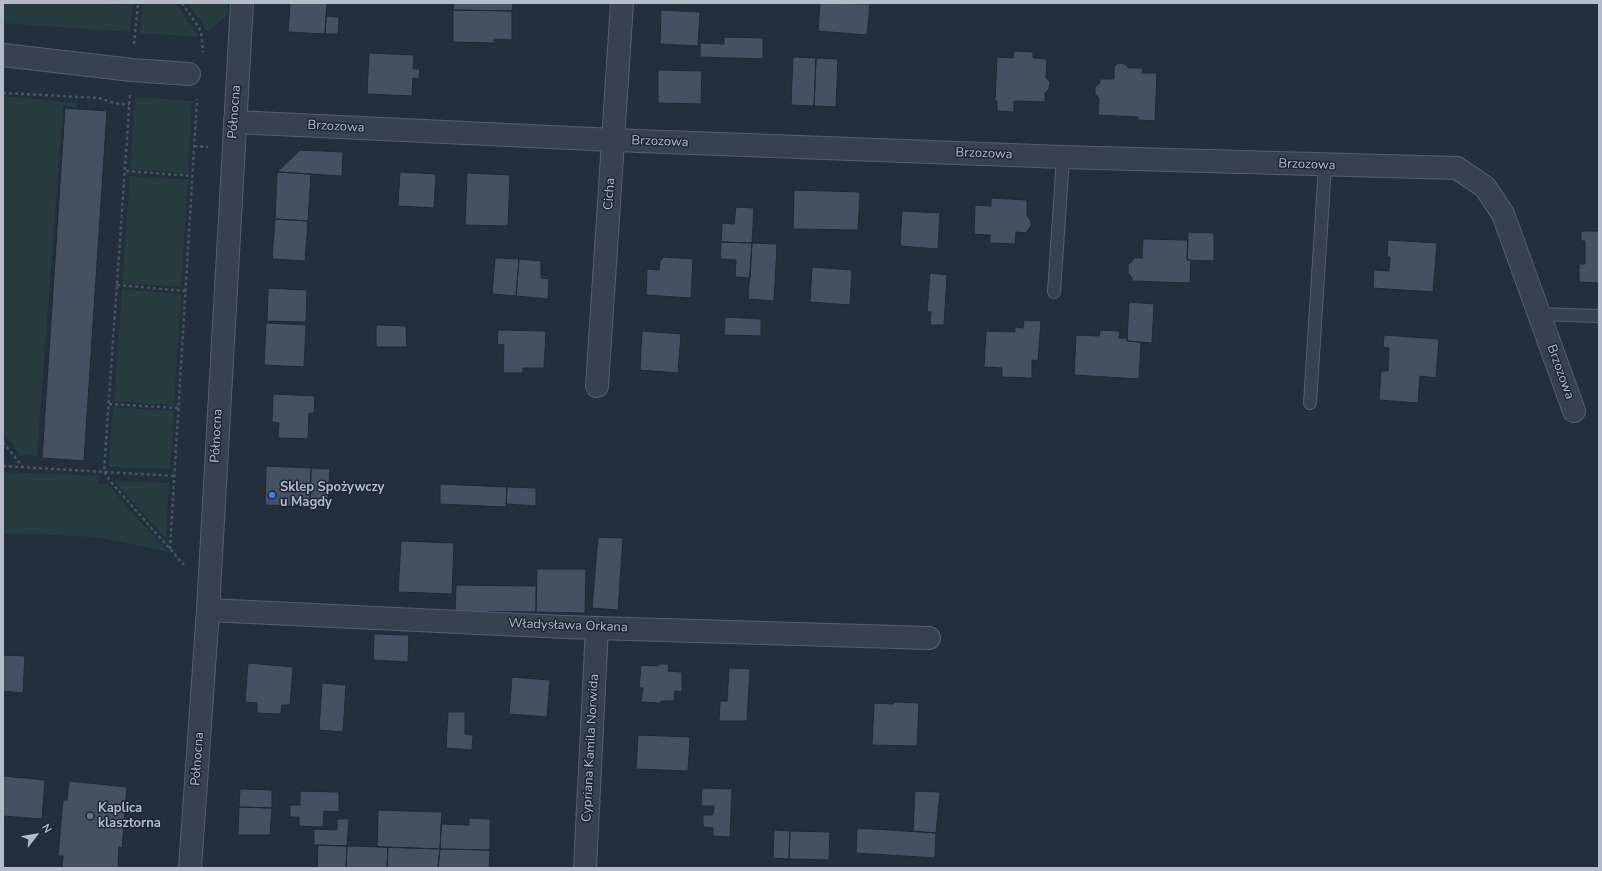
<!DOCTYPE html>
<html>
<head>
<meta charset="utf-8">
<style>
	body { margin:0 }
	#map { position:relative; width:1602px; height:871px; overflow:hidden; background:#242f3e; font-family:"Nunito Sans",sans-serif }
	canvas { display:block }
	.frame { position:absolute; inset:0; border:4px solid #b4bcc9; pointer-events:none }
	.north { position:absolute; left:16px; top:815px; width:40px; height:40px; -webkit-text-stroke:3px #1d2633; paint-order:stroke; rotate:59deg; font-size:11px; font-weight:700; line-height:16px; text-align:center; color:#b4bcc9 }
	.north::after { content:''; display:block; margin:auto; width:14px; height:18px; background:#b4bcc9; clip-path:polygon(50% 0,100% 100%,50% 72%,0 100%) }
</style>
</head>
<body>
<div id="map">
<canvas width="1602" height="871"></canvas>
<div class="frame"></div>
<div class="north">N</div>
</div>
<script>
const g = document.querySelector('canvas').getContext('2d');
g.lineJoin = 'round';
function fill(path, color) { g.fillStyle = color; g.fill(path, 'evenodd'); }
const shape = rows => new Path2D(rows.map(r => 'M' + r).join(''));
function trace(path, color, width, dash) { g.strokeStyle = color; g.lineWidth = width; g.lineCap = dash ? 'butt' : 'round'; g.setLineDash(dash || []); g.stroke(path); }
function write(font, color, halo, rows, align = 'center') {
  g.font = font + ' "Nunito Sans",sans-serif'; g.lineWidth = 3; g.setLineDash([]); g.textBaseline = 'middle'; g.strokeStyle = halo; g.fillStyle = color; for (const [text, x, y, turn = 0] of rows) {
    g.save(); g.translate(x, y); g.rotate((+turn || 0) * Math.PI / 180); g.textAlign = isNaN(turn) ? turn : align; if (halo) g.strokeText(text, 0, 0); g.fillText(text, 0, 0); g.restore();
  }
}
const green = shape([
	[3,3,85,3,119,5,133,4,130,32,3,23],
	[143,3,176,3,199,37,140,33],
	[188,3,227,3,227,15,208,32],
	[3,96,77,103,77,108,63,106,37,456,20,455,3,431],
	[135,97,192,101,188,173,130,169],
	[130,176,188,180,181,287,122,283],
	[122,289,181,294,174,405,114,401],
	[113,407,174,411,170,469,109,467],
	[3,472,99,476,98,484,107,484,166,550,165,551,96,537,3,533],
	[114,481,169,483,166,539]
]);
const building = shape([
	[290,3,327,3,325,34,288,32,290,3],
	[454,3,513,3,512,11,453,10,454,3],
	[820,3,870,4,867,35,818,31,820,3],
	[453,10,512,11,512,40,494,39,494,43,453,42,453,10],
	[661,10,700,12,698,46,660,44,661,10],
	[326,16,339,17,338,34,325,34,326,16],
	[724,37,763,38,763,59,700,57,700,43,724,44,724,37],
	[1014,51,1033,52,1033,58,1047,59,1046,78,1050,82,1049,89,1045,93,1045,102,1014,101,1014,112,997,111,997,101,995,101,997,57,1013,58,1014,51],
	[369,53,414,55,413,69,420,69,419,79,413,78,412,96,367,94,369,53],
	[793,57,816,58,814,106,791,105,793,57],
	[816,58,838,59,836,107,814,106,816,58],
	[1118,63,1125,64,1129,68,1143,68,1142,73,1157,73,1155,121,1138,120,1138,117,1098,115,1099,98,1095,94,1095,87,1100,83,1100,79,1114,79,1114,67,1118,63],
	[658,70,702,71,701,104,658,103,658,70],
	[65,108,107,111,84,461,42,458,65,108],
	[300,150,343,152,342,176,277,172,300,150],
	[277,172,311,174,308,221,275,219,277,172],
	[400,172,436,174,434,208,398,206,400,172],
	[467,173,510,175,508,226,465,225,467,173],
	[794,190,860,192,858,230,793,229,794,190],
	[991,198,1027,200,1027,216,1031,221,1031,226,1026,233,1016,232,1015,244,990,243,990,235,974,234,975,205,991,206,991,198],
	[736,207,754,208,752,243,721,242,722,223,734,224,736,207],
	[902,211,940,213,938,249,900,246,902,211],
	[275,219,308,221,305,261,272,259,275,219],
	[1581,231,1599,231,1599,283,1579,282,1579,264,1585,264,1585,241,1581,241,1581,231],
	[1188,232,1214,233,1214,261,1187,260,1188,232],
	[1143,239,1188,240,1187,260,1191,260,1190,283,1132,281,1132,278,1128,273,1128,265,1133,260,1133,258,1142,258,1143,239],
	[1388,240,1437,243,1433,292,1373,288,1374,270,1389,271,1390,257,1387,257,1388,240],
	[721,242,752,243,750,278,735,277,736,260,720,259,721,242],
	[752,243,777,244,774,301,748,299,752,243],
	[664,257,693,259,691,298,646,295,647,269,659,270,660,261,664,257],
	[495,258,519,259,516,296,492,294,495,258],
	[519,259,541,261,541,278,549,279,548,299,516,296,519,259],
	[812,267,852,270,850,305,810,302,812,267],
	[930,273,947,275,944,325,930,325,931,312,927,312,930,273],
	[268,288,307,290,306,322,267,321,268,288],
	[1129,302,1154,304,1152,343,1127,341,1129,302],
	[725,317,761,319,761,336,724,335,725,317],
	[1024,320,1041,321,1038,361,1032,360,1032,378,1002,377,1002,368,984,367,986,331,1015,332,1015,327,1023,328,1024,320],
	[266,323,306,325,304,367,264,365,266,323],
	[376,325,406,326,407,347,376,347,376,325],
	[498,330,546,331,544,368,523,368,523,373,503,373,504,345,497,344,498,330],
	[1100,330,1120,331,1119,338,1127,338,1127,341,1141,342,1139,379,1074,375,1076,335,1099,336,1100,330],
	[642,331,681,334,678,373,640,370,642,331],
	[1384,335,1439,339,1436,378,1420,376,1418,403,1379,400,1381,371,1388,371,1389,348,1383,347,1384,335],
	[273,394,315,396,314,413,309,413,308,439,278,438,279,423,272,422,273,394],
	[266,466,311,468,310,507,265,505,266,466],
	[311,468,330,469,328,508,310,507,311,468],
	[440,484,507,487,506,507,440,504,440,484],
	[507,487,536,488,536,506,506,504,507,487],
	[598,537,623,538,618,610,592,608,598,537],
	[401,541,454,543,452,594,398,592,401,541],
	[537,569,586,569,585,613,536,612,537,569],
	[456,585,536,586,536,612,455,611,456,585],
	[374,634,409,635,408,662,373,660,374,634],
	[3,655,25,656,23,693,3,691,3,655],
	[248,663,293,667,290,705,282,705,281,714,257,713,257,703,245,702,248,663],
	[658,664,669,664,668,671,682,672,682,692,675,691,674,701,661,701,661,703,641,702,643,688,639,688,641,665,658,666,658,664],
	[729,668,750,669,747,721,719,721,720,701,727,701,729,668],
	[512,677,550,680,547,717,509,714,512,677],
	[322,683,346,685,343,732,319,730,322,683],
	[894,702,919,703,917,746,872,745,874,703,893,704,894,702],
	[448,712,465,712,465,734,473,735,472,750,446,748,448,712],
	[638,735,690,737,688,771,636,769,638,735],
	[3,776,45,780,42,819,3,816,3,776],
	[69,781,127,787,122,848,119,847,118,868,62,868,63,856,58,856,63,800,67,800,69,781],
	[702,788,732,789,730,837,713,836,713,828,703,827,703,815,713,815,714,806,701,806,702,788],
	[240,789,272,790,272,808,239,807,240,789],
	[300,791,339,792,339,812,324,811,323,827,299,826,299,817,290,817,290,805,300,805,300,791],
	[915,791,940,792,936,833,913,831,915,791],
	[239,807,272,808,270,835,238,835,239,807],
	[378,810,442,812,440,849,377,847,378,810],
	[469,818,490,819,490,850,440,849,441,824,469,825,469,818],
	[337,819,349,819,347,846,314,845,314,829,337,830,337,819],
	[857,828,936,833,935,858,856,853,857,828],
	[774,830,790,831,789,859,773,858,774,830],
	[790,831,830,832,829,860,789,859,790,831],
	[318,845,347,846,346,868,317,868,318,845],
	[347,846,388,847,387,868,346,868,347,846],
	[388,847,440,849,438,868,387,868,388,847],
	[440,849,490,850,489,868,438,868,440,849]
]);
const path = shape([
	[182,3,201,31,203,52],
	[134,44,138,3],
	[3,93,99,98,114,103,129,105],
	[130,95,104,471,111,482,184,565],
	[194,146,208,147],
	[126,171,192,176],
	[117,285,185,291],
	[109,404,178,408],
	[3,442,22,466],
	[3,466,174,476],
	[170,549,197,99]
]);
const service = shape([
	[1054,292,1063,157],
	[1539,314,1599,316],
	[1310,403,1325,166]
]);
const minor = shape([
	[3,55,132,70,189,74],
	[235,122,613,140,1063,157,1457,168,1485,187,1503,214,1574,411],
	[597,386,622,3],
	[208,610,564,627,929,638],
	[585,868,597,628]
]);
const tertiary = shape([
	[190,868,208,610,242,3]
]);
const markers = [
	[272,495,4,"#3f7fe0"],
	[90,816,4,"#6b7280"]
];
const streetNames = [
	["Północna",235,112,-86],
	["Brzozowa",336,127,3],
	["Brzozowa",660,142,2],
	["Brzozowa",984,154,2],
	["Brzozowa",1307,165,2],
	["Cicha",610,194,-86],
	["Brzozowa",1560,372,70],
	["Północna",217,436,-87],
	["Władysława Orkana",568,626,2],
	["Cypriana Kamila Norwida",591,748,-87],
	["Północna",198,759,-86]
];
const poiNames = [
	["Sklep Spożywczy",280,488],
	["u Magdy",280,503],
	["Kaplica",98,809],
	["klasztorna",98,824]
];
fill(green, '#263c3f');
fill(building, '#455162');
trace(building, '#1f2835', 1);
trace(service, '#565f6c', 14);
trace(minor, '#565f6c', 24);
trace(tertiary, '#565f6c', 24);
trace(path, '#44595c', 2.5, [3, 3]);
trace(service, '#38414e', 12);
trace(minor, '#38414e', 22);
trace(tertiary, '#38414e', 22);
for (const [x, y, r, color] of markers) { const dot = new Path2D(); dot.arc(x, y, r, 0, 2 * Math.PI); g.fillStyle = color; g.fill(dot); trace(dot, '#1d2633', 1.5); }
write('13px', '#b4bcc9', '#1d2633', streetNames);
write('bold 13px', '#b4bcc9', '#1d2633', poiNames, 'left');
</script>
</body>
</html>
